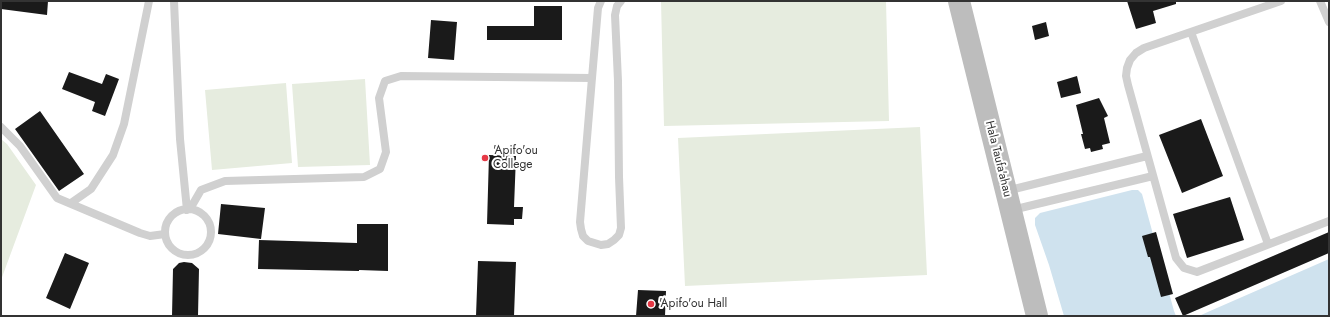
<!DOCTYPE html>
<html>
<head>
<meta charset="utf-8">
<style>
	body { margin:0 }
	#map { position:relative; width:1330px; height:317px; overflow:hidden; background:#fff; font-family:Jost,sans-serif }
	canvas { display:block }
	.frame { position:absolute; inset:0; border:2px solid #333; pointer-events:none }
</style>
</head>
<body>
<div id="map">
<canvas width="1330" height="317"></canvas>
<div class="frame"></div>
</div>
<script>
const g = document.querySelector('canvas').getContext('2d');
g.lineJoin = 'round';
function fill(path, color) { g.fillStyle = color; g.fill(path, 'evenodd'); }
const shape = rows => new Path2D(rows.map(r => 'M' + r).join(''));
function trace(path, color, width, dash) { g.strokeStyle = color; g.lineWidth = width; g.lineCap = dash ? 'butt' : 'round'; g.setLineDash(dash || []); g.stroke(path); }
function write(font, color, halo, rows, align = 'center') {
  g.font = font + ' Jost,sans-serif'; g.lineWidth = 4; g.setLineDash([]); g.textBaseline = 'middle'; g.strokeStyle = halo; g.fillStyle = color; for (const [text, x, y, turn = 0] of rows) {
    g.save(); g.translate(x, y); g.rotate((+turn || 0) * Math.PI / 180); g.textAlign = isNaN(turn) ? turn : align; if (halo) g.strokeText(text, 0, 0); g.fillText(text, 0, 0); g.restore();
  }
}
const green = shape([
	[661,1,886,1,889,121,664,126],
	[365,79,370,165,298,167,292,84],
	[286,83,292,163,212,170,205,90],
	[920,127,927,275,685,286,678,138],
	[1,139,7,144,36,185,1,280]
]);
const water = shape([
	[1132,190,1138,190,1142,194,1174,311,1176,316,1064,316,1049,265,1035,225,1035,218,1040,213],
	[1329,259,1329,316,1199,316,1210,311]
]);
const building = shape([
	[1,1,48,1,47,15,1,9],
	[1127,1,1176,1,1176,4,1153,11,1156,23,1136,29],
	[534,6,562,6,562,40,487,40,487,26,534,26],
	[431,20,457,22,454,60,428,58],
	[1046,22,1049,36,1035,40,1032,26],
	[69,72,102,84,106,74,119,79,105,116,92,111,95,102,62,89],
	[1077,76,1081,93,1061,98,1057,82],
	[1099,98,1108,116,1104,118,1110,143,1102,145,1103,149,1091,152,1090,148,1085,149,1081,134,1083,134,1076,105],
	[40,111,84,174,59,191,15,129],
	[1201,119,1223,176,1182,193,1159,135],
	[489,155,516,156,514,207,523,207,522,219,514,219,514,225,487,224],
	[1230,197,1244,240,1187,258,1173,214],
	[221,204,265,208,261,239,218,234],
	[357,224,388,224,388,271,359,270,359,271,258,269,259,240,357,243],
	[1156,232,1173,294,1161,297,1150,257,1148,257,1142,236],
	[1329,232,1329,253,1183,316,1175,298],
	[65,253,89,263,70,309,46,298],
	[478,261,516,262,514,316,476,316],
	[184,262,192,263,199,269,198,316,172,316,173,269,179,263],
	[638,290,666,291,665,316,636,316]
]);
const lane = shape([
	[174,1,180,139,187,210],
	[601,1,598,8,592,78,580,222,581,229,583,236,588,241,601,245,608,244,614,240,619,235,621,228,619,177,618,81,615,15,617,6,621,1],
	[1281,1,1144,48,1136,53,1130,60,1127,68,1126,76,1128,85,1176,258,1184,268,1197,272,1329,221],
	[1320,1,1329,22],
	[1191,32,1268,244],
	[1,127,20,146,57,198,140,233,150,236,165,234],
	[1006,191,1147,156],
	[71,203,91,189,113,155,124,124,149,1],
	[190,209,201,190,225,181,364,177,380,169,386,152,379,98,385,81,401,76,592,78],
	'165 232a23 23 0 1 1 46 0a23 23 0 1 1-46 0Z',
	[1012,210,1153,176]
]);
const secondary = shape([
	[959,1,1037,316]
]);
const markers = [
	[485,158,4,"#e63946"],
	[651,304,4,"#e63946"]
];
const poiNames = [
	["'Apifo'ou",493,151],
	["College",493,165],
	["'Apifo'ou Hall",659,304]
];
const streetNames = [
	["Hala Taufa'ahau",998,159,76]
];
fill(green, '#e6ecdf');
fill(water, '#cfe2ee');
fill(building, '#1a1a1a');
trace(lane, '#d0d0d0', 8);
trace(secondary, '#bdbdbd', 22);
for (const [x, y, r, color] of markers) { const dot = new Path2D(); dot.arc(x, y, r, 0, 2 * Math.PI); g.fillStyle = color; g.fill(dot); trace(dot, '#fff', 1.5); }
write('12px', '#333', '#fff', poiNames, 'left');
write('12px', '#333', '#fff', streetNames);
</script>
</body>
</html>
